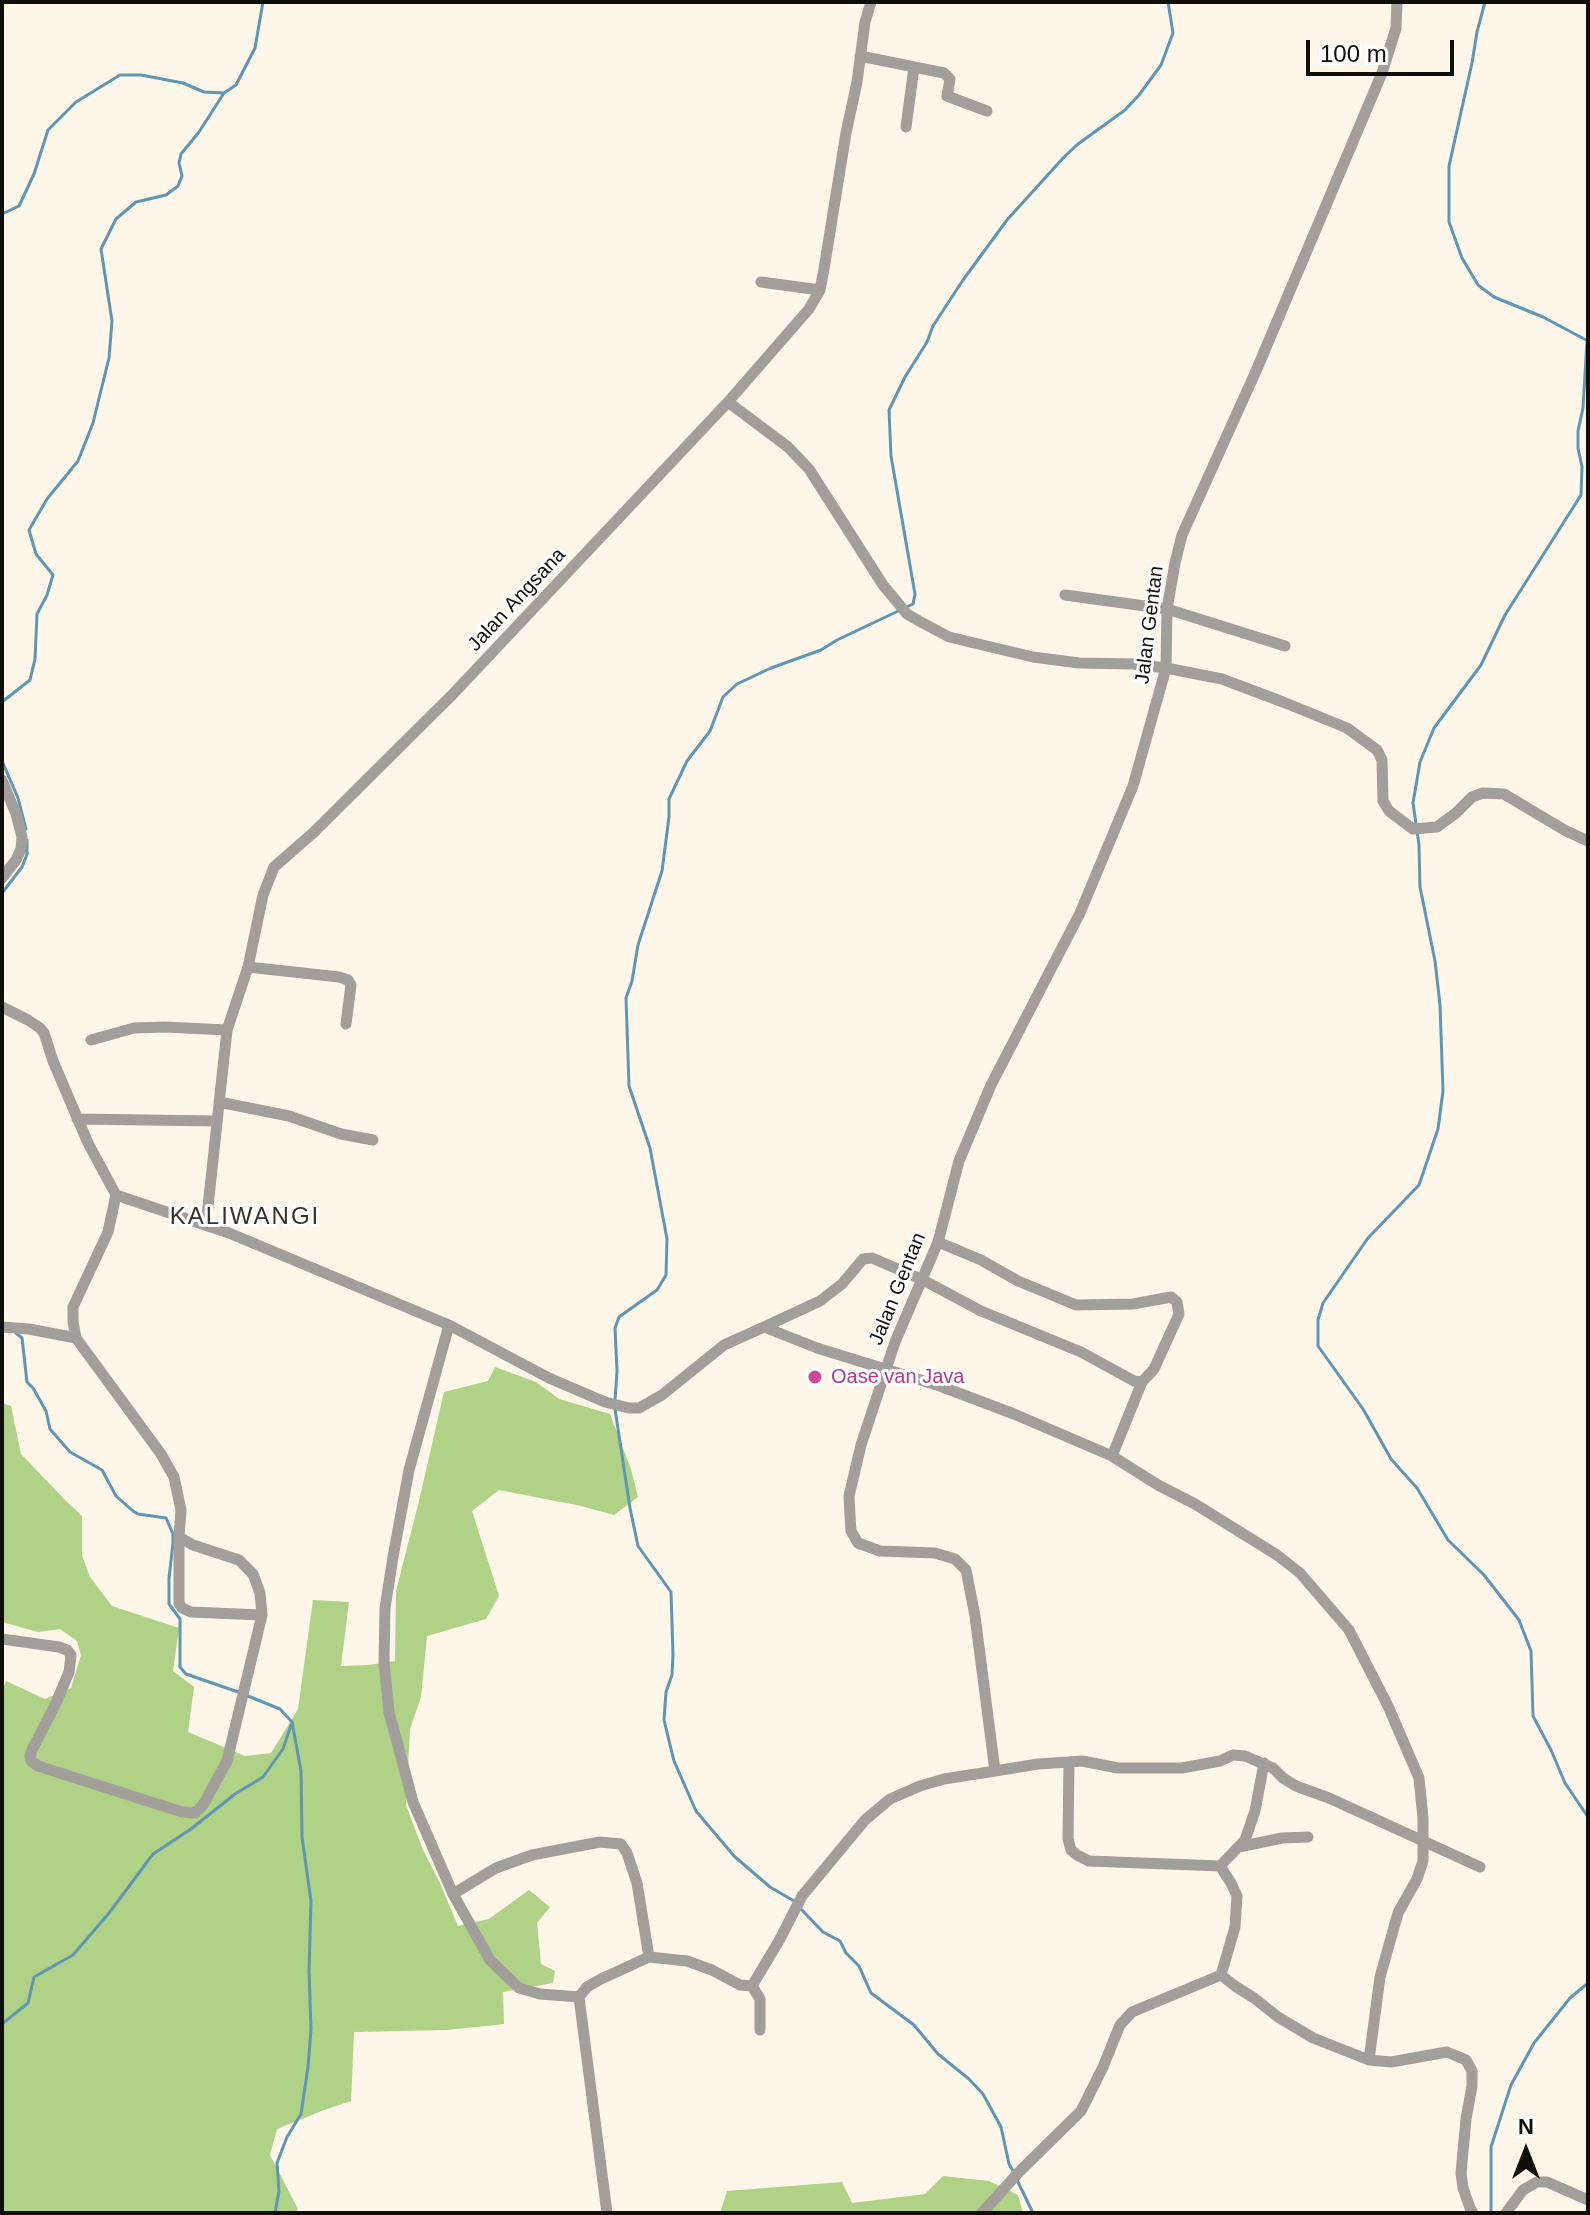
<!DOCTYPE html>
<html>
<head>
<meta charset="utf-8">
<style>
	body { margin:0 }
	#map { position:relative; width:1590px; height:2215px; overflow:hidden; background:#fef6e9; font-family:Arial,sans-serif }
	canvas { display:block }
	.frame { position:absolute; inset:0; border:4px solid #100e09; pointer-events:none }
	.north { position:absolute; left:1486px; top:2111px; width:80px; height:80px; -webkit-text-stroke:6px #fff; paint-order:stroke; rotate:0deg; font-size:22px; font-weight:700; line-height:32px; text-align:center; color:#100e09 }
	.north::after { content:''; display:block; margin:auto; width:28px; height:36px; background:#100e09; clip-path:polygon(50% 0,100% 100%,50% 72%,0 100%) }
	.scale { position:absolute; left:1306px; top:40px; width:148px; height:36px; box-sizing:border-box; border:4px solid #100e09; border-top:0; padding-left:10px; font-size:24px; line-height:28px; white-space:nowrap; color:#100e09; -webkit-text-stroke:6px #fff; paint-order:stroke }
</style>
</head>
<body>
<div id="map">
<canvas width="1590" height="2215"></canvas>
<div class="frame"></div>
<div class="north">N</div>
<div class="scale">100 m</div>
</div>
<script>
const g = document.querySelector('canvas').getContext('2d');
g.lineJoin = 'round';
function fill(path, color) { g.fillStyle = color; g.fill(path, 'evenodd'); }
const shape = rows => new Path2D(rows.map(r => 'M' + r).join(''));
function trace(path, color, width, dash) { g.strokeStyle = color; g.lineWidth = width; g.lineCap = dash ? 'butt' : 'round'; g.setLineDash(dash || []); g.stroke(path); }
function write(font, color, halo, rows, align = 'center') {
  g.font = font + ' Arial,sans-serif'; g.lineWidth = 6; g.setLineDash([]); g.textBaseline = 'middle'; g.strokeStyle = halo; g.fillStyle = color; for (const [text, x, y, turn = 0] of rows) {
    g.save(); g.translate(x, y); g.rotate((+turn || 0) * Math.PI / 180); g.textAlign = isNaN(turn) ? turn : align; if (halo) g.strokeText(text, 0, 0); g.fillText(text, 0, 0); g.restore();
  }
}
const green = shape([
	[495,1367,536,1382,559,1399,610,1414,631,1469,638,1497,614,1515,581,1506,499,1490,472,1511,499,1596,486,1619,427,1636,421,1697,410,1729,406,1805,423,1850,440,1883,458,1926,489,1919,529,1890,550,1907,537,1923,541,1964,555,1971,553,1983,503,1992,504,2024,447,2030,354,2032,351,2101,324,2110,277,2129,270,2155,298,2209,295,2213,2,2213,2,1690,6,1681,45,1699,71,1688,81,1655,77,1641,60,1629,38,1632,2,1622,2,1403,11,1406,21,1454,65,1500,82,1516,82,1555,90,1577,112,1606,179,1628,173,1671,194,1687,188,1732,245,1756,271,1753,298,1709,313,1600,349,1602,341,1666,369,1665,395,1661,396,1591,419,1501,444,1392,488,1381],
	[943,2176,989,2181,1018,2195,1023,2213,720,2213,727,2191,842,2182,852,2203,925,2194]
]);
const stream = shape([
	[1485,2,1477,32,1472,63,1449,166,1449,222,1462,258,1478,285,1494,297,1543,317,1588,341],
	[2,214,19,206,34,174,48,130,76,102,120,75,141,75,183,83,204,92,224,93],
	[1587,341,1583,408,1578,431,1578,448,1582,467,1581,495,1505,615,1481,665,1434,728,1420,762,1413,803,1419,845,1420,887,1435,961,1440,1005,1443,1091,1438,1129,1419,1185,1368,1238,1323,1303,1318,1320,1318,1346,1363,1409,1391,1459,1417,1488,1448,1540,1484,1575,1519,1620,1531,1651,1533,1716,1551,1750,1565,1783,1588,1817],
	[2,702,30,680,35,659,37,614,47,595,53,575,36,554,29,530,47,499,78,461,93,423,109,358,112,321,101,249,116,219,136,202,166,195,178,186,182,176,179,163,181,154,199,132,224,93,236,85,255,48,263,2],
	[2,761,18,798,26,829],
	[2,893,22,867,27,854,27,840],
	[16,1333,22,1338,27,1382,33,1388,46,1411,50,1429,70,1452,102,1470,116,1496,133,1511,138,1514,166,1518,173,1534,173,1543,169,1578,169,1604,180,1619,180,1667,186,1674,241,1693],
	[615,1401,617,1371,615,1328,619,1317,657,1290,666,1275,667,1239,650,1148,629,1086,626,998,632,981,638,945,662,871,669,817,669,799,687,761,710,731,723,697,737,684,771,668,821,650,837,640,913,604,915,594,891,456,889,410,905,377,927,342,933,326,963,280,1007,220,1064,157,1078,144,1125,110,1139,95,1161,65,1173,33,1168,2],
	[615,1409,630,1508,638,1546,671,1592,673,1655,672,1675,666,1692,664,1720,674,1761,696,1811,734,1856,770,1887,794,1901],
	[248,1696,280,1709,292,1722,301,1771,302,1837,311,1901,309,1971,311,2029,308,2067,301,2114,287,2137,277,2163,279,2191,275,2213],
	[799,1907,823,1932,840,1941,846,1953,859,1966,871,1993,914,2025,938,2054,969,2079,983,2094,1001,2127,1009,2164,1014,2173],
	[2,2024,28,2003,34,1977,73,1955,109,1913,153,1854,191,1829,235,1794,263,1777,283,1749,291,1725],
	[1017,2180,1033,2213],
	[1491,2213,1491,2147,1511,2085,1534,2043,1570,1998,1588,1983]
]);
const minor = shape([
	[1397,2,1396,28,1382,73,1256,371,1182,535,1175,563,1167,609,1166,668,1133,786,1080,913,991,1085,959,1161,938,1242,895,1342,861,1445,849,1496,850,1515,851,1531,858,1543,880,1551,935,1553,955,1559,966,1570,975,1616,995,1771,1038,1764,1069,1762,1068,1839,1071,1850,1077,1855,1089,1861,1220,1866,1231,1883,1237,1896,1235,1927,1221,1975,1235,1986,1254,1998,1278,2017,1313,2038,1369,2060,1391,2062,1447,2052,1466,2060,1472,2071,1472,2086,1466,2119,1461,2173,1463,2188,1470,2208,1473,2213],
	[860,56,944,73,950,79,947,96,987,111],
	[906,127,914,67],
	[761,282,820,290],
	[728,402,788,447,809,469,883,585,907,614,919,621,949,637,1033,657,1079,663,1133,664,1166,668,1222,679,1283,702,1347,728,1377,750,1382,760,1383,801,1389,811,1413,829,1437,827,1456,813,1472,797,1483,793,1504,794,1566,831,1588,841],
	[1065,595,1167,609,1285,646],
	[2,780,16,814,22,837,21,849,16,860,2,878],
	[248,967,339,977,348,980,351,985,346,1024],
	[2,1007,28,1020,40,1028,44,1033,53,1061,88,1143,116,1195,229,1233,449,1325,409,1470,393,1557,385,1608,384,1662,389,1712,413,1802,453,1894,490,1960,519,1988,540,1994,579,1997,607,2213],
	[91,1040,134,1028,165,1027,227,1030],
	[219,1102,289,1116,341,1134,373,1140],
	[77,1119,216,1121],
	[206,1225,227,1030,248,967,263,895,274,867,313,833,453,694,728,402,809,309,820,290,824,269,846,133,857,82,865,22,871,2],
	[449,1325,549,1378,605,1402,629,1408,639,1408,662,1395,724,1345,764,1327,817,1348,940,1386,1014,1414,1112,1456,1158,1485,1195,1504,1277,1555,1300,1573,1349,1630,1388,1706,1419,1778,1423,1818,1423,1861,1417,1879,1398,1913,1380,1977,1369,2060],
	[2,1327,29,1329,76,1338],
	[764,1327,820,1301,842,1284,863,1259,872,1258,923,1280,981,1311,1081,1352,1134,1381,1142,1382,1154,1369,1179,1314,1177,1302,1171,1297,1133,1304,1076,1305,1018,1281,981,1260,938,1242],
	[1112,1456,1142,1382],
	[179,1537,179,1603,182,1608,191,1612,262,1615],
	[2,1639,59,1647,67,1650,71,1655,69,1672,56,1703,32,1750,30,1756,31,1761,38,1766,182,1812,195,1813,203,1805,227,1761,262,1615,260,1593,253,1574,239,1560,193,1545,179,1537,181,1510,174,1477,161,1454,76,1338,73,1322,73,1307,108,1232,116,1195],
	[1069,1762,1082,1761,1118,1768,1182,1768,1220,1761,1233,1755,1245,1756,1273,1768,1283,1778,1296,1786,1329,1798,1480,1867],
	[1239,1847,1282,1838,1308,1837],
	[1220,1866,1245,1840,1255,1811,1264,1763],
	[453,1894,496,1868,532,1855,600,1842,621,1844,627,1853,637,1883,649,1957],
	[752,1986,760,1999,760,2030],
	[579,1997,587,1987,601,1979,649,1957,687,1961,712,1970,740,1985,752,1986,780,1939,802,1896,865,1820,890,1799,920,1786,944,1779,995,1771],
	[982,2213,1019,2172,1081,2111,1103,2067,1120,2025,1132,2012,1221,1975],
	[1506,2213,1523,2190,1537,2182,1547,2182,1588,2200]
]);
const markers = [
	[815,1377,8,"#d1479c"]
];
const streetNames = [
	["Jalan Angsana",517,600,-47],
	["Jalan Gentan",1150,625,-83],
	["Jalan Gentan",898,1289,-68]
];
const hotelNames = [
	["Oase van Java",831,1377]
];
const quarterNames = [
	["KALIWANGI",245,1217]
];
fill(green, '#afd286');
trace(stream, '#5e96b4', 3);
trace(minor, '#a29e99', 11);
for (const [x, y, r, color] of markers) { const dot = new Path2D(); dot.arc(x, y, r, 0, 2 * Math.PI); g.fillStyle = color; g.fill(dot); trace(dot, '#fff', 3); }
write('20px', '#100e09', '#fff', streetNames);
write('20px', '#b23c85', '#fff', hotelNames, 'left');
g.letterSpacing = '2px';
write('24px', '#383328', '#fff', quarterNames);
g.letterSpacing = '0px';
</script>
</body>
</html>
